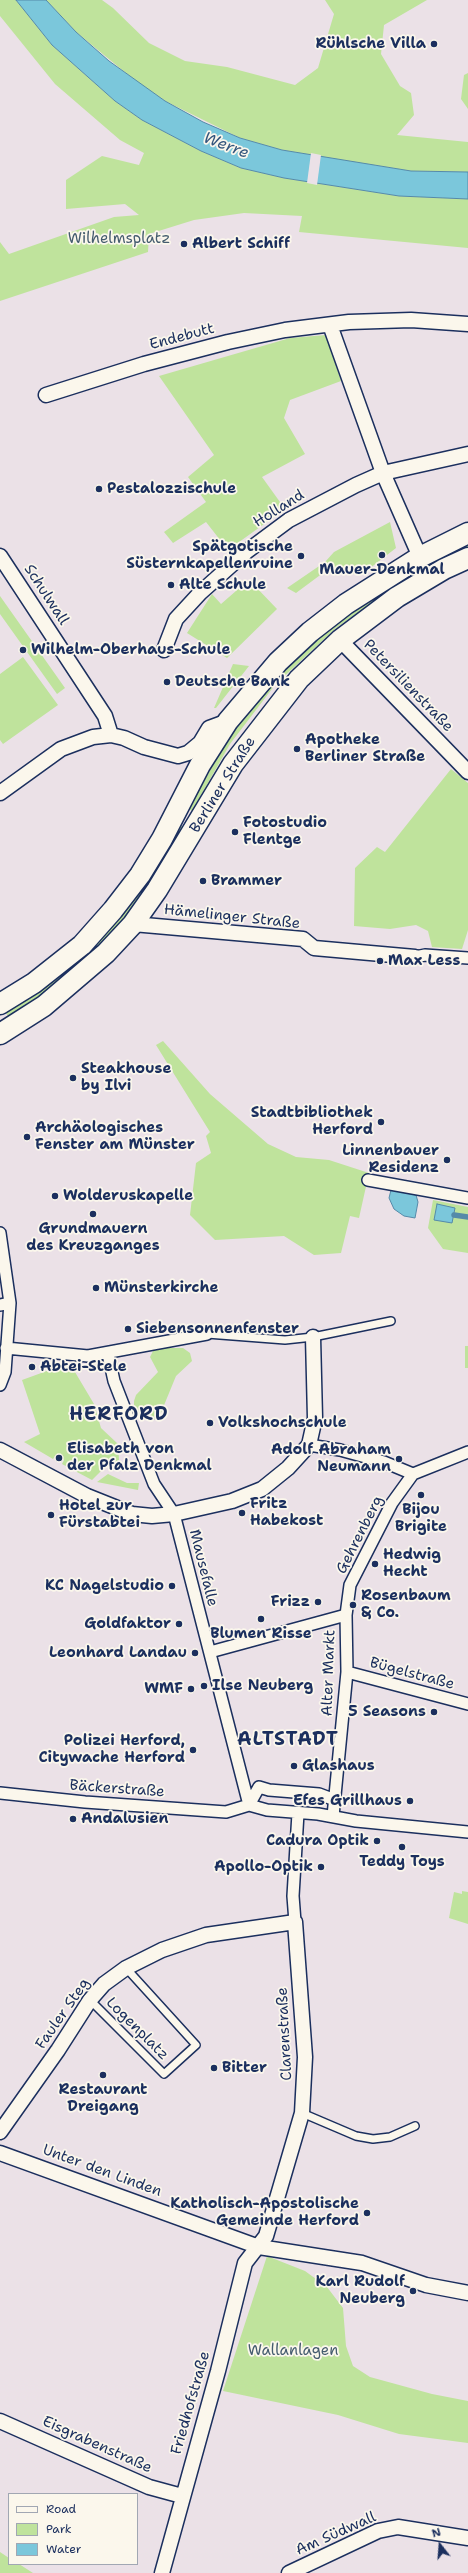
<!DOCTYPE html>
<html>
<head>
<meta charset="utf-8">
<style>
	body { margin:0 }
	#map { position:relative; width:468px; height:2573px; overflow:hidden; background:#ebe1e7; font-family:"Shantell Sans",sans-serif }
	canvas { display:block }
	.legend { position:absolute; left:8px; top:2493px; width:130px; height:72px; box-sizing:border-box; background:#fbf7ec; border:1px solid #a1a7b3; margin:0; padding:5px 7px; list-style:none; font-size:12px; color:#1b2f5e }
	.legend li { display:flex; align-items:center; gap:8px; height:20px }
	.legend b { width:20px; border:1px solid #a1a7b3 }
	.north { position:absolute; left:420px; top:2525px; width:40px; height:40px; -webkit-text-stroke:3px #fbf7ec; paint-order:stroke; rotate:343deg; font-size:11px; font-weight:700; line-height:16px; text-align:center; color:#1b2f5e }
	.north::after { content:''; display:block; margin:auto; width:14px; height:18px; background:#1b2f5e; clip-path:polygon(50% 0,100% 100%,50% 72%,0 100%) }
</style>
</head>
<body>
<div id="map">
<canvas width="468" height="2573"></canvas>
<ul class="legend">
<li><b style="height:5px;background:#fbf7ec"></b>Road</li>
<li><b style="height:11px;background:#bfe39c"></b>Park</li>
<li><b style="height:11px;background:#7bc7db"></b>Water</li>
</ul>
<div class="north">N</div>
</div>
<script>
const g = document.querySelector('canvas').getContext('2d');
g.lineJoin = 'round';
function fill(path, color) { g.fillStyle = color; g.fill(path, 'evenodd'); }
const shape = rows => new Path2D(rows.map(r => 'M' + r).join(''));
function trace(path, color, width, dash) { g.strokeStyle = color; g.lineWidth = width; g.lineCap = dash ? 'butt' : 'round'; g.setLineDash(dash || []); g.stroke(path); }
function write(font, color, halo, rows, align = 'center') {
  g.font = font + ' "Shantell Sans",sans-serif'; g.lineWidth = 3.5; g.setLineDash([]); g.textBaseline = 'middle'; g.strokeStyle = halo; g.fillStyle = color; for (const [text, x, y, turn = 0] of rows) {
    g.save(); g.translate(x, y); g.rotate((+turn || 0) * Math.PI / 180); g.textAlign = isNaN(turn) ? turn : align; if (halo) g.strokeText(text, 0, 0); g.fillText(text, 0, 0); g.restore();
  }
}
const green = shape([
	[0,0,16,0,52,45,115,101,142,120,201,151,241,168,284,178,399,196,468,199,468,248,299,232,302,216,244,213,194,220,149,234,148,252,0,301,0,242,9,254,114,217,139,215,125,204,66,209,66,180,102,156,139,165,144,153,120,140,55,84,0,16],
	[46,0,102,0,113,8,149,43,185,61,227,67,295,85,318,68,334,14,325,0,427,0,384,25,381,54,400,86,411,93,414,115,397,135,468,142,468,172,411,171,333,159,282,150,240,138,165,101,138,83,76,32],
	[468,73,468,109,461,99,464,75],
	[326,335,341,381,290,400,284,418,305,454,262,477,285,509,228,550,206,522,173,543,164,532,206,502,188,477,214,455,159,376,290,338],
	[390,522,396,548,365,572,351,574,327,570,296,593,287,588,325,562,334,552],
	[468,543,468,548,397,585,395,581],
	[244,584,255,586,277,609,227,658,187,633,212,594,221,604],
	[384,588,387,592,336,628,275,685,230,744,192,811,189,809,226,741,272,682,334,624],
	[0,596,65,688,57,694,0,614],
	[23,657,58,705,3,744,0,740,0,674],
	[233,664,249,666,216,708,214,708],
	[451,769,468,783,468,930,462,949,432,947,428,931,416,925,390,929,354,926,355,868,377,847,385,852],
	[180,825,186,829,176,846,111,935,57,985,10,1020,5,1011,105,933,125,912,144,886],
	[163,1041,210,1094,268,1144,296,1157,329,1160,369,1173,359,1218,350,1216,341,1253,314,1255,284,1236,215,1240,190,1215,196,1163,211,1153,206,1136,210,1132,156,1045],
	[433,1200,468,1207,468,1253,443,1249,428,1228],
	[465,1346,468,1346,468,1368,465,1368],
	[164,1348,183,1348,190,1353,192,1361,176,1376,160,1415,154,1420,142,1420,134,1408,134,1401,136,1395,158,1372,150,1357,153,1351],
	[72,1367,94,1404,101,1428,118,1444,119,1460,106,1466,92,1480,62,1464,64,1460,61,1455,56,1455,53,1459,24,1442,40,1434,22,1380,55,1368],
	[108,1474,127,1483,139,1483,138,1490,97,1482],
	[462,1891,468,1892,468,1924,449,1918,454,1892,462,1894],
	[267,2256,305,2271,327,2287,343,2308,346,2346,353,2366,370,2377,432,2394,468,2401,468,2443,399,2434,338,2415,223,2391],
	[0,2552,9,2558,9,2564,19,2564,33,2573,0,2573]
]);
const water = shape([
	[16,0,46,0,76,32,109,61,165,101,203,122,240,138,282,150,411,171,468,172,468,199,399,196,284,178,241,168,201,151,142,120,115,101,52,45,16,0],
	[391,1190,416,1195,418,1202,415,1218,404,1216,394,1209,389,1198,391,1190],
	[437,1204,455,1208,452,1223,434,1220,437,1204]
]);
const pier = shape([
	[311,153,321,155,317,185,307,183]
]);
const stream = shape([
	[454,1215,468,1217]
]);
const service = shape([
	[207,1334,285,1340,313,1337,391,1321],
	[90,2000,164,2074,196,2045,126,1968],
	[302,2113,356,2136,373,2139,390,2137,415,2126]
]);
const pedestrian = shape([
	[415,957,425,955,468,958],
	[368,1180,468,1198],
	[0,1233,10,1303,5,1372,0,1385],
	[0,1305,10,1303],
	[6,1348,88,1356,207,1334],
	[108,1354,114,1381,154,1484,174,1514,249,1805],
	[309,1445,340,1450,384,1462,413,1474],
	[210,1652,346,1615],
	[347,1672,468,1704],
	[0,1793,85,1802,226,1812,249,1805,267,1810,318,1814,356,1821,468,1832],
	[249,1805,259,1787,269,1790,319,1794,335,1800],
	[333,1816,347,1672,346,1615,350,1585,392,1503,413,1474,468,1452],
	[295,1922,293,1896,298,1813]
]);
const minor = shape([
	[330,325,383,473,420,557],
	[46,395,144,364,228,342,285,330,349,322,411,320,468,324],
	[0,556,105,716,111,735],
	[340,640,468,772],
	[164,650,176,619,200,593,246,552,289,520,356,485,383,473,468,454],
	[0,793,61,749,93,737,111,735,124,738,144,747,178,756,188,753,200,743,209,728,228,721],
	[133,924,303,939,314,948,415,957],
	[0,1450,87,1496,132,1514,152,1516,174,1514,232,1501,262,1489,288,1468,309,1445,315,1418,313,1337],
	[0,2132,58,2050,90,2000,104,1984,126,1968,162,1950,206,1935,295,1922,305,2057,302,2113,266,2236,245,2263,218,2371,162,2573],
	[0,2153,259,2247,362,2263,426,2285,468,2293],
	[0,2421,149,2487,182,2496],
	[289,2573,378,2531,398,2527,468,2538]
]);
const secondary = shape([
	[0,1004,34,983,82,945,113,910,140,875,162,839,200,765,228,721,278,662,310,632,346,604,420,557,468,533],
	[0,1034,44,1006,106,953,133,924,157,890,233,764,299,679,340,640,397,597,444,569,468,558]
]);
const markers = [
	[434,44,4,"#1b2f5e"],
	[184,244,4,"#1b2f5e"],
	[99,489,4,"#1b2f5e"],
	[382,555,4,"#1b2f5e"],
	[301,556,4,"#1b2f5e"],
	[171,585,4,"#1b2f5e"],
	[23,650,4,"#1b2f5e"],
	[167,682,4,"#1b2f5e"],
	[297,749,4,"#1b2f5e"],
	[235,832,4,"#1b2f5e"],
	[203,881,4,"#1b2f5e"],
	[380,961,4,"#1b2f5e"],
	[73,1078,4,"#1b2f5e"],
	[381,1122,4,"#1b2f5e"],
	[27,1137,4,"#1b2f5e"],
	[447,1160,4,"#1b2f5e"],
	[55,1196,4,"#1b2f5e"],
	[93,1214,4,"#1b2f5e"],
	[96,1288,4,"#1b2f5e"],
	[128,1329,4,"#1b2f5e"],
	[32,1367,4,"#1b2f5e"],
	[210,1423,4,"#1b2f5e"],
	[59,1458,4,"#1b2f5e"],
	[399,1459,4,"#1b2f5e"],
	[421,1495,4,"#1b2f5e"],
	[242,1513,4,"#1b2f5e"],
	[51,1515,4,"#1b2f5e"],
	[375,1564,4,"#1b2f5e"],
	[172,1586,4,"#1b2f5e"],
	[318,1602,4,"#1b2f5e"],
	[353,1605,4,"#1b2f5e"],
	[261,1619,4,"#1b2f5e"],
	[179,1624,4,"#1b2f5e"],
	[195,1653,4,"#1b2f5e"],
	[204,1686,4,"#1b2f5e"],
	[191,1689,4,"#1b2f5e"],
	[434,1712,4,"#1b2f5e"],
	[193,1750,4,"#1b2f5e"],
	[294,1766,4,"#1b2f5e"],
	[410,1801,4,"#1b2f5e"],
	[73,1819,4,"#1b2f5e"],
	[377,1841,4,"#1b2f5e"],
	[402,1847,4,"#1b2f5e"],
	[321,1867,4,"#1b2f5e"],
	[214,2068,4,"#1b2f5e"],
	[103,2075,4,"#1b2f5e"],
	[367,2213,4,"#1b2f5e"],
	[413,2291,4,"#1b2f5e"]
];
const poiNames = [
	["Rühlsche Villa",426,44,"right"],
	["Albert Schiff",192,244],
	["Pestalozzischule",107,489],
	["Spätgotische",293,547,"right"],
	["Süsternkapellenruine",293,564,"right"],
	["Mauer-Denkmal",382,570,"center"],
	["Alte Schule",179,585],
	["Wilhelm-Oberhaus-Schule",31,650],
	["Deutsche Bank",175,682],
	["Apotheke",305,740],
	["Berliner Straße",305,757],
	["Fotostudio",243,823],
	["Flentge",243,840],
	["Brammer",211,881],
	["Max Less",388,961],
	["Steakhouse",81,1069],
	["by Ilvi",81,1086],
	["Stadtbibliothek",373,1113,"right"],
	["Herford",373,1130,"right"],
	["Archäologisches",35,1128],
	["Fenster am Münster",35,1145],
	["Linnenbauer",439,1151,"right"],
	["Residenz",439,1168,"right"],
	["Wolderuskapelle",63,1196],
	["Grundmauern",93,1229,"center"],
	["des Kreuzganges",93,1246,"center"],
	["Münsterkirche",104,1288],
	["Siebensonnenfenster",136,1329],
	["Abtei-Stele",40,1367],
	["Volkshochschule",218,1423],
	["Elisabeth von",67,1449],
	["der Pfalz Denkmal",67,1466],
	["Adolf Abraham",391,1450,"right"],
	["Neumann",391,1467,"right"],
	["Fritz",250,1504],
	["Habekost",250,1521],
	["Hotel zur",59,1506],
	["Fürstabtei",59,1523],
	["Bijou",421,1510,"center"],
	["Brigite",421,1527,"center"],
	["Hedwig",383,1555],
	["Hecht",383,1572],
	["KC Nagelstudio",164,1586,"right"],
	["Rosenbaum",361,1596],
	["& Co.",361,1613],
	["Frizz",310,1602,"right"],
	["Goldfaktor",171,1624,"right"],
	["Blumen Risse",261,1634,"center"],
	["Leonhard Landau",187,1653,"right"],
	["Ilse Neuberg",212,1686],
	["WMF",183,1689,"right"],
	["5 Seasons",426,1712,"right"],
	["Polizei Herford,",185,1741,"right"],
	["Citywache Herford",185,1758,"right"],
	["Glashaus",302,1766],
	["Efes Grillhaus",402,1801,"right"],
	["Andalusien",81,1819],
	["Cadura Optik",369,1841,"right"],
	["Teddy Toys",402,1862,"center"],
	["Apollo-Optik",313,1867,"right"],
	["Bitter",222,2068],
	["Restaurant",103,2090,"center"],
	["Dreigang",103,2107,"center"],
	["Katholisch-Apostolische",359,2204,"right"],
	["Gemeinde Herford",359,2221,"right"],
	["Karl Rudolf",405,2282,"right"],
	["Neuberg",405,2299,"right"]
];
const parkNames = [
	["Wilhelmsplatz",119,239],
	["Wallanlagen",293,2351]
];
const streetNames = [
	["Endebutt",182,337,-15],
	["Holland",279,509,-32],
	["Schulwall",46,595,57],
	["Petersilienstraße",408,686,46],
	["Berliner Straße",223,785,-58],
	["Hämelinger Straße",232,917,6],
	["Gehrenberg",360,1535,-63],
	["Mausefalle",203,1568,76],
	["Alter Markt",329,1673,-88],
	["Bügelstraße",412,1674,15],
	["Bäckerstraße",117,1789,4],
	["Fauler Steg",63,2014,-55],
	["Logenplatz",137,2029,45],
	["Clarenstraße",285,2034,-93],
	["Unter den Linden",102,2171,20],
	["Friedhofstraße",191,2403,-74],
	["Eisgrabenstraße",97,2445,24],
	["Am Südwall",336,2534,-24]
];
const waterNames = [
	["Werre",226,146,21]
];
const districtNames = [
	["HERFORD",119,1415],
	["ALTSTADT",288,1740]
];
fill(green, '#bfe39c');
fill(water, '#7bc7db');
trace(water, '#558aa9', 1);
fill(pier, '#ebe1e7');
trace(stream, '#558aa9', 5.5);
trace(service, '#1b2f5e', 10);
trace(pedestrian, '#1b2f5e', 14);
trace(minor, '#1b2f5e', 17);
trace(secondary, '#1b2f5e', 23);
trace(service, '#fbf7ec', 7);
trace(pedestrian, '#fbf7ec', 11);
trace(minor, '#fbf7ec', 14);
trace(secondary, '#fbf7ec', 20);
for (const [x, y, r, color] of markers) { const dot = new Path2D(); dot.arc(x, y, r, 0, 2 * Math.PI); g.fillStyle = color; g.fill(dot); trace(dot, '#fbf7ec', 1.5); }
write('bold 15px', '#1b2f5e', '#fbf7ec', poiNames, 'left');
write('15px', '#445c6e', '#fbf7ec', parkNames);
write('15px', '#1b2f5e', '#fbf7ec', streetNames);
write('italic 16px', '#33557d', '#fbf7ec', waterNames);
g.letterSpacing = '1px';
write('bold 19px', '#1b2f5e', '#fbf7ec', districtNames);
g.letterSpacing = '0px';
</script>
</body>
</html>
